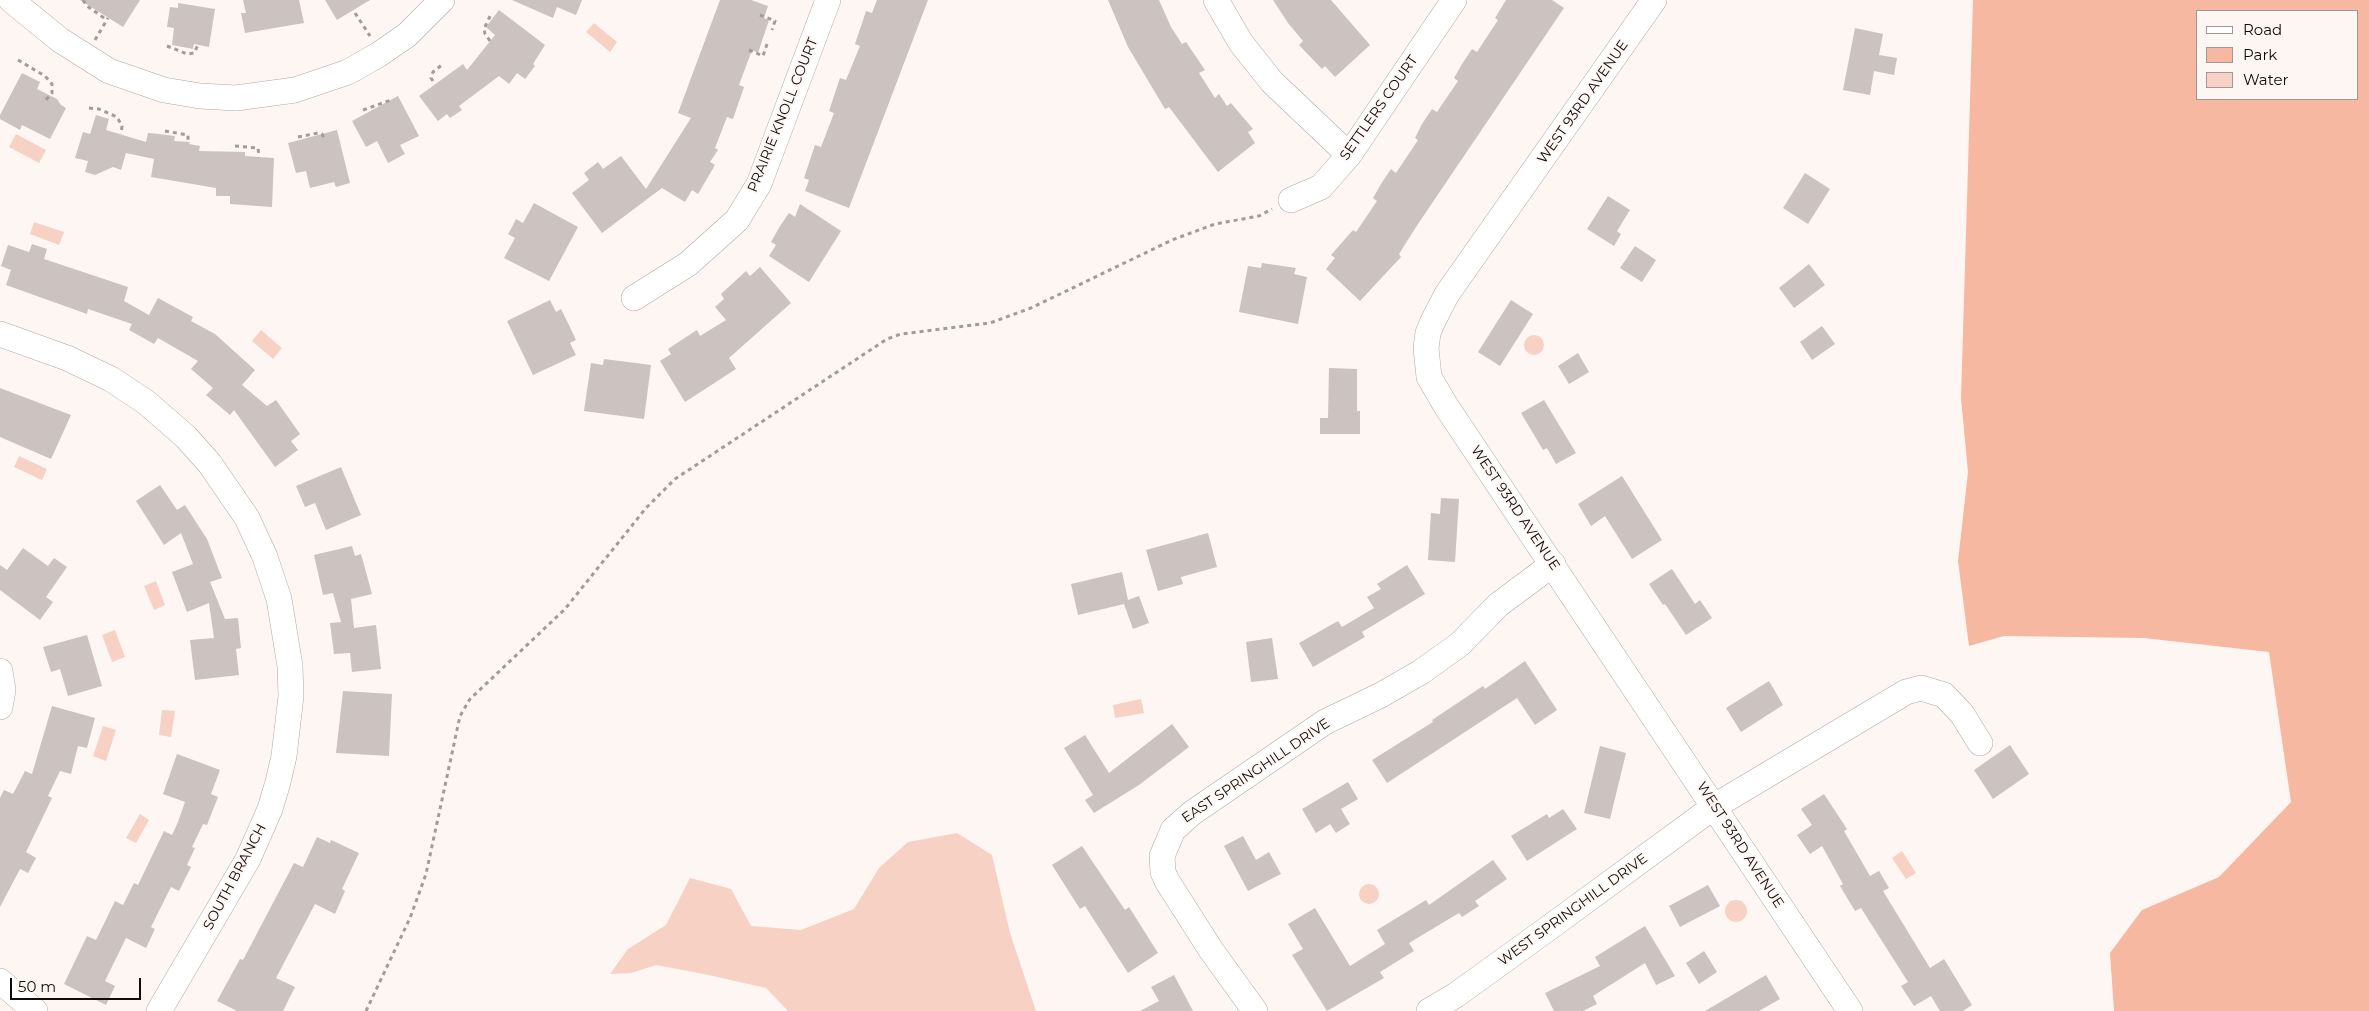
<!DOCTYPE html>
<html>
<head>
<meta charset="utf-8">
<style>
	body { margin:0 }
	#map { position:relative; width:2369px; height:1011px; overflow:hidden; background:#fef6f3; font-family:Montserrat,sans-serif }
	canvas { display:block }
	.legend { position:absolute; left:2196px; top:10px; width:162px; height:90px; box-sizing:border-box; background:#fef6f3; border:1px solid #9e9896; margin:0; padding:6px 9px; list-style:none; font-size:15px; color:#0f0c0b }
	.legend li { display:flex; align-items:center; gap:10px; height:25px }
	.legend b { width:25px; border:1px solid #9e9896 }
	.scale { position:absolute; left:10px; top:978px; width:131px; height:22px; box-sizing:border-box; border:2px solid #0f0c0b; border-top:0; padding-left:6px; font-size:15px; line-height:18px; white-space:nowrap; color:#0f0c0b; -webkit-text-stroke:4px #fef6f3; paint-order:stroke }
</style>
</head>
<body>
<div id="map">
<canvas width="2369" height="1011"></canvas>
<ul class="legend">
<li><b style="height:6px;background:#fff"></b>Road</li>
<li><b style="height:14px;background:#f7b8a1"></b>Park</li>
<li><b style="height:14px;background:#f6d1c4"></b>Water</li>
</ul>
<div class="scale">50 m</div>
</div>
<script>
const g = document.querySelector('canvas').getContext('2d');
g.lineJoin = 'round';
function fill(path, color) { g.fillStyle = color; g.fill(path, 'evenodd'); }
const shape = rows => new Path2D(rows.map(r => 'M' + r).join(''));
function trace(path, color, width, dash) { g.strokeStyle = color; g.lineWidth = width; g.lineCap = dash ? 'butt' : 'round'; g.setLineDash(dash || []); g.stroke(path); }
function write(font, color, halo, rows, align = 'center') {
  g.font = font + ' Montserrat,sans-serif'; g.lineWidth = 4; g.setLineDash([]); g.textBaseline = 'middle'; g.strokeStyle = halo; g.fillStyle = color; for (const [text, x, y, turn = 0] of rows) {
    g.save(); g.translate(x, y); g.rotate((+turn || 0) * Math.PI / 180); g.textAlign = isNaN(turn) ? turn : align; if (halo) g.strokeText(text, 0, 0); g.fillText(text, 0, 0); g.restore();
  }
}
const green = shape([
	[1973,0,2369,0,2369,1011,2114,1011,2110,953,2142,910,2219,877,2291,802,2269,652,2144,638,2004,636,1969,646,1958,561,1968,472,1961,398],
	[2198,11,2358,11,2358,99,2198,99]
]);
const water = shape([
	[594,23,617,42,610,52,586,32],
	[16,134,46,150,39,163,9,147],
	[34,222,64,232,59,245,30,234],
	[261,330,282,348,273,359,252,341],
	'1524 345a10 10 0 1 1 20 0a10 10 0 1 1-20 0Z',
	[19,456,47,469,42,480,14,467],
	[156,581,165,605,154,610,144,586],
	[115,630,125,657,112,662,102,635],
	[1141,699,1144,713,1115,718,1113,705],
	[162,710,175,711,171,737,159,735],
	[103,726,116,730,106,761,93,756],
	[140,814,149,820,136,843,126,838],
	[957,833,992,855,1010,933,1036,1011,788,1011,766,988,704,974,656,965,631,973,610,974,628,949,666,925,690,878,731,889,751,926,801,930,854,909,879,868,908,842],
	[1902,851,1916,873,1906,879,1892,858],
	'1359 894a10 10 0 1 1 20 0a10 10 0 1 1-20 0Z',
	'1725 911a11 11 0 1 1 22 0a11 11 0 1 1-22 0Z'
]);
const building = shape([
	[80,0,140,0,123,27],
	[243,0,299,0,304,23,245,33,241,13,246,13],
	[325,0,370,0,337,20],
	[512,0,582,0,576,15,557,7,553,18],
	[720,0,751,0,768,6,764,18,769,20,758,53,752,50,739,85,744,87,733,119,727,117,715,148,718,150,710,162,715,165,698,194,692,190,685,202,662,188,602,233,572,193,589,180,584,173,598,162,603,169,621,156,646,189,691,118,678,113],
	[877,0,928,0,849,208,805,191,809,180,804,178,815,145,821,147,834,113,829,111,840,78,846,80,860,46,855,44,866,11,872,13],
	[1108,0,1159,0,1171,27,1182,44,1186,42,1205,70,1199,73,1215,98,1219,94,1227,106,1231,103,1253,129,1248,132,1255,143,1218,172,1169,107,1165,109,1128,47],
	[1273,0,1331,0,1370,45,1335,77,1325,66,1322,69,1299,45,1303,41,1288,23],
	[1506,0,1552,0,1564,8,1418,224,1399,254,1401,257,1360,301,1326,269,1335,258,1331,255,1353,230,1356,232,1377,201,1373,198,1381,184,1391,169,1396,173,1418,140,1415,138,1422,124,1432,109,1437,112,1458,81,1454,78,1462,64,1472,49,1477,52,1498,20,1495,18],
	[178,3,215,9,209,47,194,44,193,49,172,45,174,28,167,27,170,7,178,8],
	[499,10,545,45,533,64,535,66,525,79,517,73,509,84,499,76,459,106,462,110,450,118,447,114,438,121,419,96,463,64,467,70,495,35,486,27],
	[1855,28,1883,34,1879,55,1897,58,1894,75,1874,71,1870,95,1843,90],
	[22,73,40,82,37,89,57,99,61,105,66,108,50,139,22,125,20,130,0,119,0,115],
	[398,96,419,136,400,145,405,154,388,163,377,141,366,147,352,121],
	[96,115,109,119,106,130,146,142,148,133,159,134,175,136,174,141,190,142,189,144,200,146,199,151,245,152,245,156,274,158,272,207,230,204,230,196,216,196,216,188,151,177,154,159,126,153,121,170,113,167,95,175,85,172,88,161,75,158,83,132,90,134],
	[337,130,350,183,336,187,334,182,310,188,306,171,296,173,288,143],
	[1805,173,1830,189,1808,224,1783,208],
	[1608,196,1630,210,1617,231,1621,234,1614,246,1587,229],
	[534,203,578,227,549,281,504,258,515,238,508,234,512,227,516,219,523,223],
	[800,204,841,231,809,282,769,256,776,245,771,242,780,226,789,213,795,217],
	[32,244,47,249,44,259,128,287,124,301,149,315,158,298,193,317,191,321,215,334,255,370,242,385,267,406,276,400,300,434,291,441,298,450,275,467,234,410,230,415,206,395,213,388,191,369,198,361,158,338,154,344,129,330,132,324,88,309,87,314,6,285,11,270,1,266,8,245,29,252],
	[1635,246,1656,260,1642,282,1620,268],
	[1262,263,1296,268,1294,274,1307,277,1298,324,1239,312,1248,266,1261,268],
	[1809,264,1825,285,1794,308,1779,288],
	[760,267,791,303,729,358,736,369,685,402,660,361,671,354,668,349,683,339,697,330,700,336,726,320,715,307,724,299,721,294,746,271,750,276],
	[550,300,556,312,561,309,569,325,576,340,570,343,576,355,533,375,507,321],
	[1511,300,1533,314,1500,366,1478,352],
	[1822,326,1835,344,1812,360,1800,342],
	[1578,353,1589,372,1569,384,1558,366],
	[604,359,651,365,644,419,584,411,591,363,603,365],
	[1329,368,1357,369,1357,411,1360,411,1360,434,1320,434,1320,418,1328,418],
	[0,388,71,415,51,459,0,437],
	[1544,400,1576,453,1556,464,1547,448,1543,450,1521,413],
	[341,467,361,515,326,530,315,503,305,507,296,486],
	[1622,476,1662,540,1632,559,1605,516,1591,526,1578,504],
	[160,485,177,510,185,505,207,539,222,578,210,582,225,619,238,618,241,648,236,649,239,675,195,680,190,640,214,638,209,603,187,612,172,572,193,564,181,533,164,545,136,501],
	[1441,498,1459,499,1455,562,1428,560,1431,513,1440,514],
	[1208,533,1217,567,1181,577,1183,584,1158,591,1146,550],
	[352,546,355,556,361,554,372,594,351,599,354,628,376,625,381,669,352,672,350,653,334,654,330,623,341,622,333,593,323,595,314,555],
	[23,548,48,566,54,558,67,567,46,597,53,602,40,620,0,590,0,565,7,570],
	[1407,565,1425,594,1362,632,1365,637,1313,667,1299,643,1338,621,1342,627,1374,608,1367,597,1381,589,1377,584],
	[1672,569,1695,604,1700,600,1712,618,1686,635,1665,604,1663,605,1649,584],
	[1122,572,1128,600,1139,596,1149,623,1133,629,1124,604,1078,615,1071,584],
	[87,635,102,686,68,696,60,669,51,672,43,647],
	[1272,638,1278,679,1251,682,1246,642],
	[1525,661,1557,710,1535,725,1517,698,1387,783,1372,760,1433,722,1432,720,1483,686,1485,689],
	[1769,681,1783,705,1741,732,1726,708],
	[343,691,392,694,389,756,336,753],
	[52,706,95,718,87,748,78,746,71,774,60,771,48,796,52,798,26,852,36,858,28,873,20,869,0,907,0,798,4,790,13,794,25,771,32,774],
	[1172,724,1189,747,1139,785,1094,813,1085,800,1093,795,1064,748,1085,735,1109,773],
	[2010,745,2029,774,1993,799,1974,770],
	[1600,746,1626,753,1610,819,1584,813],
	[177,754,220,770,211,794,218,797,207,825,203,824,192,847,195,848,187,865,191,867,179,891,171,887,151,927,155,929,146,948,126,938,105,981,115,986,106,1005,64,984,87,936,96,940,115,901,123,905,134,883,138,885,164,831,172,835,178,822,185,802,163,794],
	[1348,782,1358,799,1341,809,1350,824,1336,833,1330,824,1316,833,1302,809],
	[1824,794,1847,829,1844,831,1870,876,1879,871,1889,888,1883,891,1930,968,1944,959,1972,1005,1963,1011,1940,1011,1931,996,1914,1006,1901,986,1908,982,1861,908,1855,911,1840,886,1843,884,1822,846,1810,854,1797,835,1812,825,1801,809],
	[1563,809,1577,829,1527,861,1511,836,1547,814,1549,818],
	[1243,836,1256,860,1269,852,1281,874,1248,891,1224,846],
	[317,837,330,843,331,840,359,853,342,889,345,891,335,914,315,904,276,978,295,987,283,1011,237,1011,217,1001,240,959,243,960,294,863,303,867],
	[1082,846,1125,910,1129,907,1158,953,1128,973,1085,906,1080,909,1052,865],
	[1493,860,1507,879,1475,901,1479,906,1462,917,1459,913,1409,943,1414,951,1380,972,1384,978,1327,1011,1292,955,1303,949,1288,924,1315,908,1350,966,1385,944,1377,930,1426,900,1429,905],
	[1708,885,1720,906,1680,927,1669,906],
	[1645,926,1675,976,1656,985,1645,963,1593,996,1597,1004,1583,1011,1554,1011,1545,993,1600,966,1595,957],
	[1704,951,1717,972,1699,984,1686,963],
	[1174,975,1193,1011,1140,1011,1159,1001,1151,987],
	[1766,975,1780,999,1759,1011,1705,1011]
]);
const path = shape([
	[83,0,87,6,107,20],
	[355,13,370,36],
	[760,15,775,21,772,30],
	[95,40,108,18],
	[490,41,485,34,484,29,491,14],
	[167,46,187,54,194,53,198,45],
	[749,50,763,56,767,44],
	[18,60,45,76,52,84,52,93,44,102],
	[433,81,431,78,433,72,443,64],
	[89,108,99,109,117,117,122,126,121,134],
	[363,110,391,100],
	[165,131,188,135,188,142],
	[298,137,318,133,322,134,324,138],
	[235,146,258,148,259,157],
	[366,1011,410,918,426,874,460,716,470,699,565,609,646,508,675,479,887,339,901,334,990,323,1031,308,1172,240,1215,224,1259,216,1272,209]
]);
const minor = shape([
	[11,0,60,40,109,71,164,90,200,96,236,98,295,90,348,72,378,55,407,35,442,0],
	[1216,0,1241,43,1272,82,1349,155],
	[1654,0,1447,294,1433,321,1428,333,1426,348,1429,377,1446,406,1850,1011],
	[1291,200,1321,187,1349,155,1454,0],
	[634,298,688,264,737,220,759,184,828,0],
	[0,334,67,358,111,379,147,403,186,437,210,464,247,518,265,557,279,599,290,666,291,696,284,756,278,782,270,809,248,859,159,1011],
	[0,671,3,690,0,707],
	[0,981,35,1011],
	[1255,1011,1211,950,1167,881,1163,872,1162,856,1173,830,1192,813,1325,722,1381,695,1421,672,1460,644,1498,605,1553,564],
	[1429,1011,1456,995,1546,930,1715,806,1906,692,1921,688,1944,695,1962,714,1980,743]
]);
const streetNames = [
	["WEST 93RD AVENUE",1583,102,-55],
	["SETTLERS COURT",1379,108,-55],
	["PRAIRIE KNOLL COURT",783,115,-68],
	["WEST 93RD AVENUE",1515,508,56],
	["EAST SPRINGHILL DRIVE",1256,771,-34],
	["WEST 93RD AVENUE",1740,845,57],
	["SOUTH BRANCH",235,877,-62],
	["WEST SPRINGHILL DRIVE",1573,910,-36]
];
fill(green, '#f7b8a1');
fill(water, '#f6d1c4');
fill(building, '#ccc2bf');
trace(minor, '#b1a8a4', 26);
trace(path, '#a19b99', 3, [4, 4]);
trace(minor, '#fff', 25);
write('14px', '#0f0c0b', '#fef6f3', streetNames);
</script>
</body>
</html>
